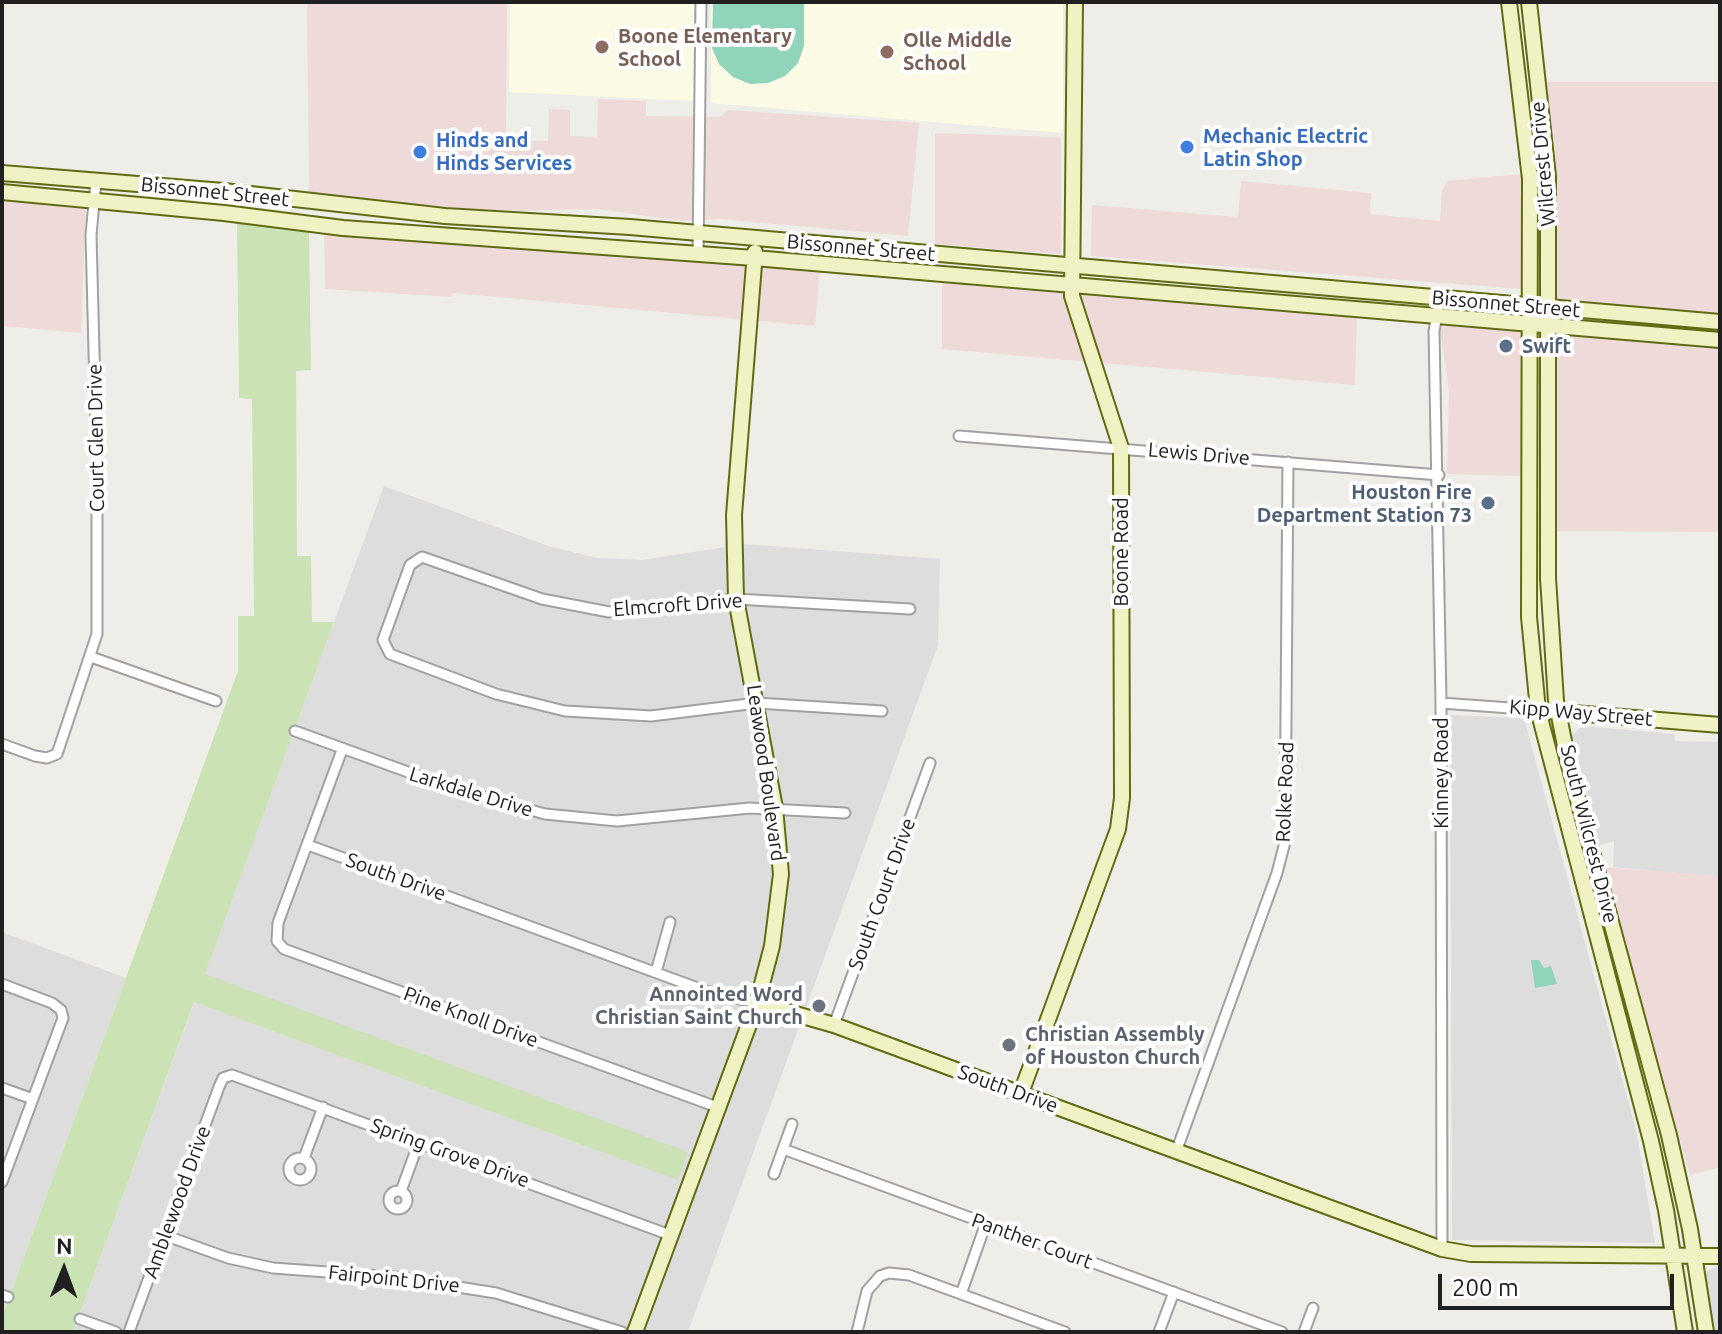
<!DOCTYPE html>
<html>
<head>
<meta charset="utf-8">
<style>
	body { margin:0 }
	#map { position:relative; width:1722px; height:1334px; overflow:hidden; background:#efede8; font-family:Ubuntu,sans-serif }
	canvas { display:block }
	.frame { position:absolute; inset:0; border:4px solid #202020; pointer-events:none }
	.north { position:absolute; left:24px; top:1230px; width:80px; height:80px; -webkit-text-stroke:6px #fff; paint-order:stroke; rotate:1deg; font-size:22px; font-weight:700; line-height:32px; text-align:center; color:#202020 }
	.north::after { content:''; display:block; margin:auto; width:28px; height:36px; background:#202020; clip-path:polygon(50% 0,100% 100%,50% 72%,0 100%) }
	.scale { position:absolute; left:1438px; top:1274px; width:236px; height:36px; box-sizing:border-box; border:4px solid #202020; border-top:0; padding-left:10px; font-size:24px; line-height:28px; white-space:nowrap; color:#202020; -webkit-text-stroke:6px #fff; paint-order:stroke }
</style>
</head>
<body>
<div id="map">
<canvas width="1722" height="1334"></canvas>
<div class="frame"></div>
<div class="north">N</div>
<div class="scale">200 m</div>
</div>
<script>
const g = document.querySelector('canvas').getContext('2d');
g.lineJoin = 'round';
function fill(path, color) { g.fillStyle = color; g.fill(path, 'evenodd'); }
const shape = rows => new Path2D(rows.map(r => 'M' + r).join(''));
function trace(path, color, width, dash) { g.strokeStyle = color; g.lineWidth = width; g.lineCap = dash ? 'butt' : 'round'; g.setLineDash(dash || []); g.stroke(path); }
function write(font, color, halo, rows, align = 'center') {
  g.font = font + ' Ubuntu,sans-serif'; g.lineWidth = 8; g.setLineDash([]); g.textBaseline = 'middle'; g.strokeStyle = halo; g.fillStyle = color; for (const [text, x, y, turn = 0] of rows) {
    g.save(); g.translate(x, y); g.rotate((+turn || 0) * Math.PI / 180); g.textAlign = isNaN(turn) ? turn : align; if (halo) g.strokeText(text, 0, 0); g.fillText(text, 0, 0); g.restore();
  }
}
const residential = shape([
	[384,486,551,547,598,558,642,560,744,544,940,559,938,645,688,1332,73,1332],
	[1450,715,1524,718,1637,1134,1655,1243,1452,1240],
	[1582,726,1674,734,1675,741,1720,742,1720,877,1613,867,1614,841,1599,845,1572,735],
	[2,932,126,978,2,1317],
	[1720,1266,1720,1332,1714,1332,1705,1272]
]);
const commercial = shape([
	[307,2,507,2,506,140,548,141,549,109,570,110,570,136,597,137,598,99,646,101,646,116,720,117,729,110,919,123,908,236,720,219,682,221,598,209,487,211,309,193],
	[1547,82,1720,82,1720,315,1554,300,1555,192],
	[935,133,1061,137,1061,254,935,244],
	[1521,174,1521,289,1091,256,1092,205,1238,217,1241,181,1371,193,1370,214,1440,221,1442,191,1447,181],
	[2,198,86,205,81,333,2,326],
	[324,231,820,269,815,326,454,293,452,297,325,289],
	[942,282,1357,314,1355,385,942,349],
	[1439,323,1524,329,1521,476,1447,474,1449,391],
	[1554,334,1720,346,1720,532,1556,531],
	[1604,867,1720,876,1720,1167,1690,1175]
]);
const education = shape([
	[510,2,694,2,694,101,509,92],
	[711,2,1063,2,1063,133,711,103]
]);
const grass = shape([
	[237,223,309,230,311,370,296,371,297,556,311,556,312,622,334,622,205,974,688,1152,678,1180,194,1002,73,1332,2,1332,2,1317,238,671,238,616,254,616,252,399,239,398]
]);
const pitch = shape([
	[713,2,804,2,804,46,798,63,785,76,768,83,750,84,733,77,719,64,712,48],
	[1531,960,1539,960,1544,968,1551,966,1557,984,1535,988]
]);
const street = shape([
	[698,254,701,2],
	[1440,298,1434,331,1441,703,1442,1249],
	[959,436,1439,475],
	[91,657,216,701],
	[1441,703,1538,710],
	[882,711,757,703,651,716,565,711,496,694,390,654,383,640,410,565,422,557,542,599,609,612,736,599,910,609],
	[295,731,452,788,545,814,617,821,750,808,845,813],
	[2,744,35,756,47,758,57,754,97,634,97,468,91,235,96,181],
	[342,750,278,923,277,941,284,949,717,1107],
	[308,845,706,991,757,1003],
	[656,972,670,922],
	[2,984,52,1003,61,1010,63,1018,2,1182],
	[834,1025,930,763],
	[2,1088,33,1099],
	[783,1149,1282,1332],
	[1176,1152,1277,873,1285,842,1288,462],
	'289 1169a11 11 0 1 1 22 0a11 11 0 1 1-22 0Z',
	[304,1158,323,1107],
	[774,1174,792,1124],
	'389 1200a9 9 0 1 1 18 0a9 9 0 1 1-18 0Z',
	[401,1191,419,1142],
	[164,1235,228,1258,273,1268,395,1277,496,1293,622,1332],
	[961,1294,986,1223],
	[2,1295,8,1297],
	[80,1319,116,1332],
	[129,1332,219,1087,223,1078,232,1075,670,1235],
	[857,1332,867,1291,880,1276,889,1273,909,1275,1065,1332],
	[1159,1332,1174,1292],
	[1304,1332,1313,1308]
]);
const secondary = shape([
	[1509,2,1530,179,1529,617,1538,710,1651,1141,1666,1210,1685,1332],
	[1529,2,1548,176,1548,578,1556,701,1570,771,1669,1135,1690,1229,1706,1332],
	[2,173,224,191,445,216,630,227,1720,322],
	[2,192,224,213,343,228,754,258,1720,340],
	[1549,711,1720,725],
	[757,1003,834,1025,1442,1249,1471,1254,1720,1256],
	[1021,1093,1118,829,1122,798,1121,448,1072,296,1075,2],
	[635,1332,757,1003,772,946,781,874,775,808,736,599,734,515,755,252]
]);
const markers = [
	[602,47,8,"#8d6e63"],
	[887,52,8,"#8d6e63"],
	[1187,147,8,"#3f7fe0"],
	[420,152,8,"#3f7fe0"],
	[1506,346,8,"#5c6f8a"],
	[1488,503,8,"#5c6f8a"],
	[819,1006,8,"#6b7280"],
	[1009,1045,8,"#6b7280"]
];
const educationNames = [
	["Boone Elementary",618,36],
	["School",618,59],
	["Olle Middle",903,40],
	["School",903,63]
];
const shopNames = [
	["Mechanic Electric",1203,136],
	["Latin Shop",1203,159],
	["Hinds and",436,140],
	["Hinds Services",436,163]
];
const streetNames = [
	["Wilcrest Drive",1543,164,-95],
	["Bissonnet Street",215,192,6],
	["Bissonnet Street",861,248,5],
	["Bissonnet Street",1506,304,5],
	["Court Glen Drive",96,438,-91],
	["Lewis Drive",1199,454,5],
	["Boone Road",1121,552,-90],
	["Elmcroft Drive",678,605,-4],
	["Kipp Way Street",1581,713,5],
	["Leawood Boulevard",766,773,82],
	["Kinney Road",1441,773,-90],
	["Larkdale Drive",471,792,17],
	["Rolke Road",1285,792,-88],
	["South Wilcrest Drive",1589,834,76],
	["South Drive",396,877,20],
	["South Court Drive",882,894,-70],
	["Pine Knoll Drive",471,1017,20],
	["South Drive",1008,1089,20],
	["Spring Grove Drive",450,1153,20],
	["Amblewood Drive",177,1202,-70],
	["Panther Court",1032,1241,20],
	["Fairpoint Drive",394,1279,6]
];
const serviceNames = [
	["Swift",1522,346],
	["Houston Fire",1472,492,"right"],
	["Department Station 73",1472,515,"right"]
];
const worshipNames = [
	["Annointed Word",803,994],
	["Christian Saint Church",803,1017],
	["Christian Assembly",1025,1034,"left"],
	["of Houston Church",1025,1057,"left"]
];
fill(residential, '#dedddd');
fill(commercial, '#eedad9');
fill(education, '#fbfbe5');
fill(grass, '#cbe3b4');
fill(pitch, '#90d4ba');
trace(street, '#a1a1a1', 13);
trace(secondary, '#616b13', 18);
trace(street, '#fff', 9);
trace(secondary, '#f0f2c3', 14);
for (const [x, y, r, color] of markers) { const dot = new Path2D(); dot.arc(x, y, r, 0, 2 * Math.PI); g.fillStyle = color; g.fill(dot); trace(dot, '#fff', 3); }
write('bold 20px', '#785e54', '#fff', educationNames, 'left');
write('bold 20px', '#366cbe', '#fff', shopNames, 'left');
write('20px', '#202020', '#fff', streetNames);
write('bold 20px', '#4e5e75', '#fff', serviceNames, 'left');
write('bold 20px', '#5b616d', '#fff', worshipNames, 'right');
</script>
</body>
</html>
